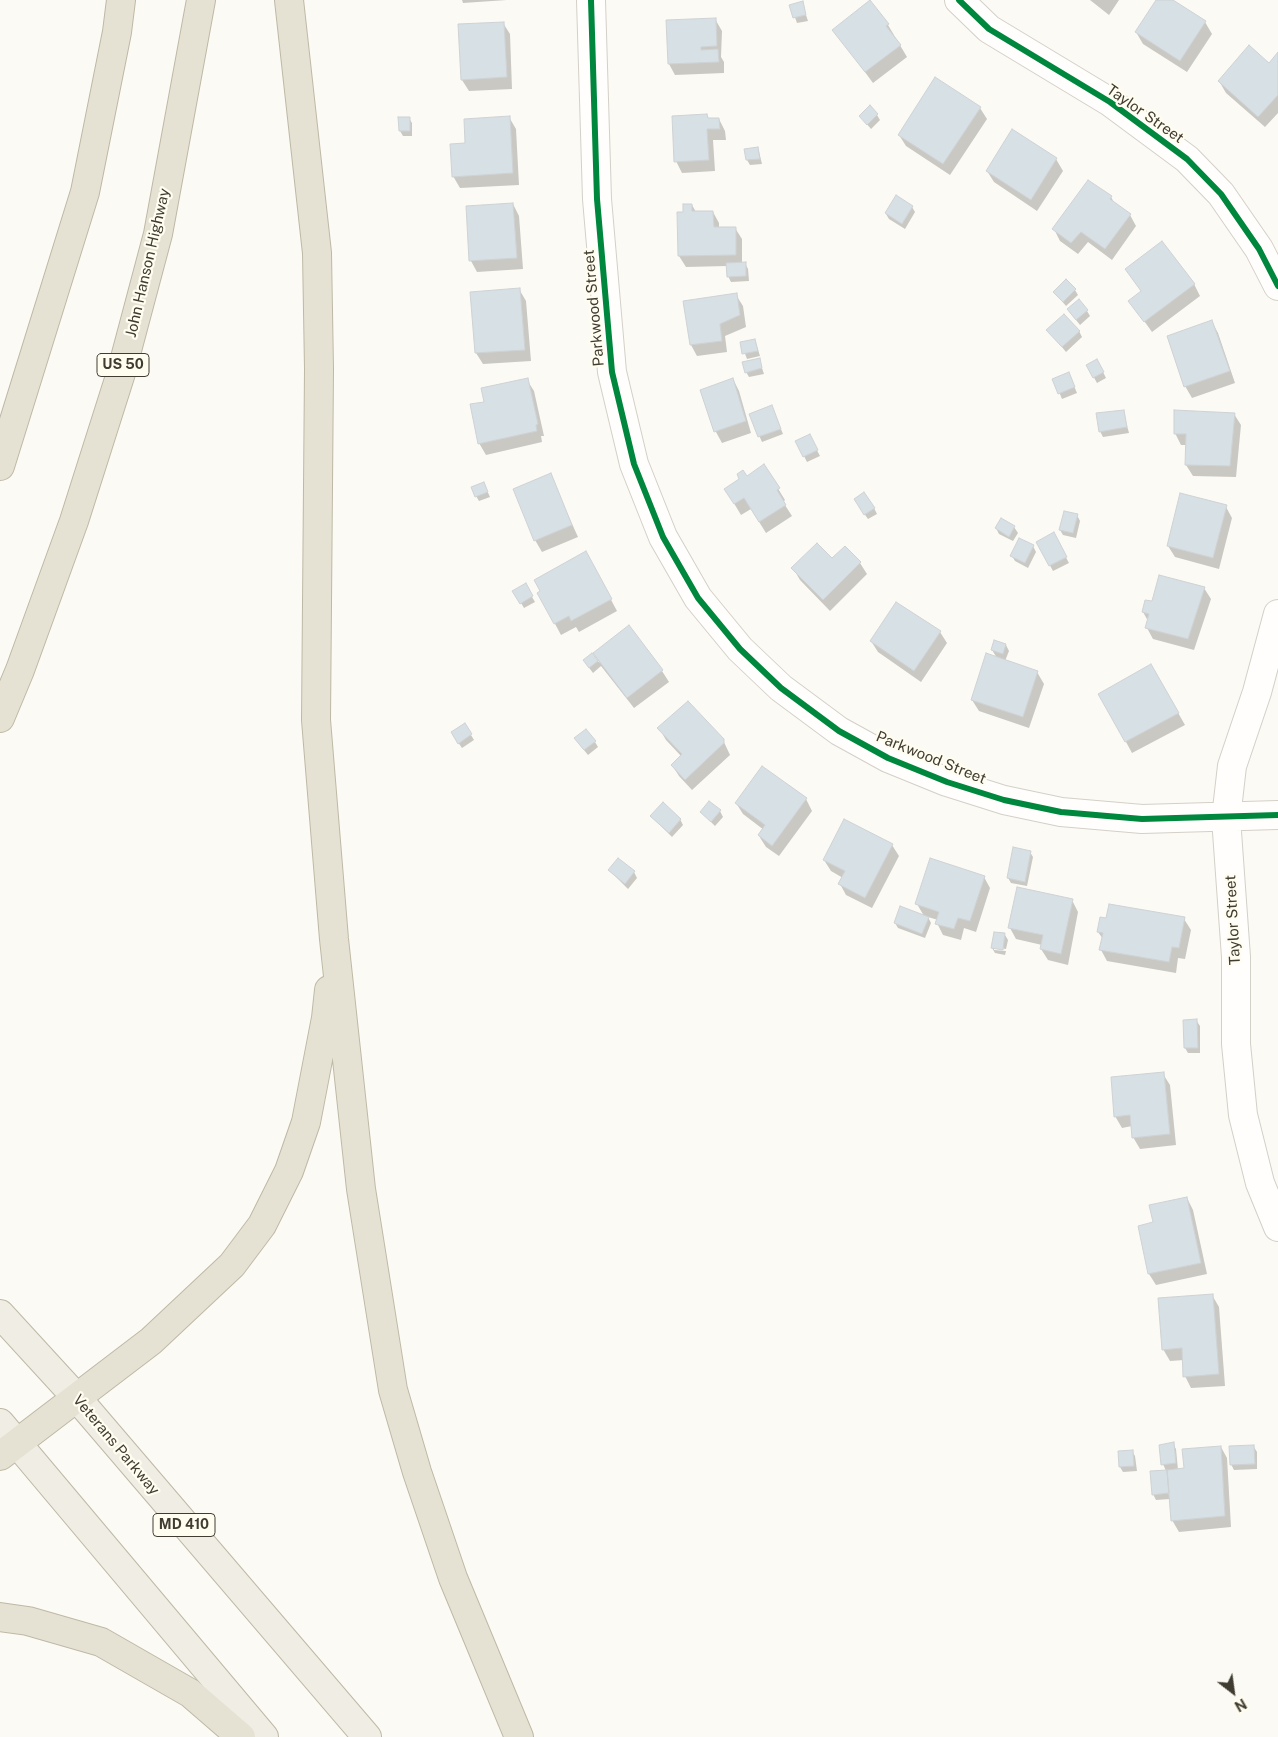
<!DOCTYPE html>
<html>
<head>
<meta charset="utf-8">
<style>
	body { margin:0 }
	#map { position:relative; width:1278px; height:1737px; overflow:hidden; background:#fcfaf4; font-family:"Public Sans",sans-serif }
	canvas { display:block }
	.north { position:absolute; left:1208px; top:1667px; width:50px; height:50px; -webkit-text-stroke:4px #fffcf0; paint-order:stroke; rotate:150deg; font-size:14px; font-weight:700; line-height:20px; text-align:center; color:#403c31 }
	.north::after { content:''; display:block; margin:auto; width:18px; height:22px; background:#403c31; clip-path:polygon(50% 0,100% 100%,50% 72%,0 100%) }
</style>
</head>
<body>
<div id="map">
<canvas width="1278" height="1737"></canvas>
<div class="north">N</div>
</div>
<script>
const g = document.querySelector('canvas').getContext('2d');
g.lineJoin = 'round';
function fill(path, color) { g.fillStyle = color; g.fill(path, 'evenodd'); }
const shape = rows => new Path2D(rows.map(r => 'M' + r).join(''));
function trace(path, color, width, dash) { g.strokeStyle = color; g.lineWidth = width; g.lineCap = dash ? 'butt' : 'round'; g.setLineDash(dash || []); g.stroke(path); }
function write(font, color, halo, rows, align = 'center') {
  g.font = font + ' "Public Sans",sans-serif'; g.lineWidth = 4.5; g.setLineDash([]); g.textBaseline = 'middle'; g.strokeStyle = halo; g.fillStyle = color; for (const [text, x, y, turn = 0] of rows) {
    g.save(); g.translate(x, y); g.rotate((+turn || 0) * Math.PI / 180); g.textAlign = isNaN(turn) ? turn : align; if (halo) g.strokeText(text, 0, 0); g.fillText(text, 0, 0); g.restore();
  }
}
const shadow = shape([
	[462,0,507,0,463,3],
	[1090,0,1119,0,1109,15],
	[1157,0,1171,0,1205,22,1212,34,1187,72,1143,44,1136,32],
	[870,2,888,25,907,57,873,83,834,30],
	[802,3,808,21,797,23,791,6],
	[715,19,722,31,721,57,724,62,724,73,675,75,669,64],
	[503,23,510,34,512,89,469,91,462,80],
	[1278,54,1278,113,1265,127,1226,93,1219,81,1269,64],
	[980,108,987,119,950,175,906,146,899,135],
	[707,115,709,120,719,119,725,131,726,140,713,140,715,171,682,173,676,161],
	[877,115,880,120,871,129,860,116],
	[509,117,516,129,519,185,460,188,453,176,466,145],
	[399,118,409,118,412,123,412,136,403,136,400,131],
	[1013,131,1056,159,1063,171,1037,211,994,182,987,171],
	[758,148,762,164,750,165,747,160],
	[1111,197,1115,204,1130,215,1136,226,1112,260,1088,242,1078,254,1060,241,1054,229],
	[513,204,519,216,523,269,477,272,471,261],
	[692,205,696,212,713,212,719,223,719,228,735,228,742,239,742,263,745,263,748,269,749,281,731,282,728,276,727,266,686,267,679,256],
	[912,207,915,212,905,229,889,219,886,214],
	[1127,270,1194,284,1200,296,1152,332,1130,301,1142,292],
	[519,289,526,301,531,361,483,364,476,353,471,293],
	[1075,290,1078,295,1066,306,1054,292],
	[736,295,743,306,746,327,725,336,727,352,697,356,691,345,685,302],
	[1068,310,1087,311,1090,316,1080,325],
	[1212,322,1218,333,1235,383,1192,398,1185,386],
	[1048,330,1079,331,1082,337,1066,352],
	[755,340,760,356,747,359,741,343],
	[759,359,764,374,749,377,746,372],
	[1097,360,1106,378,1097,383,1087,365],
	[733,379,739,391,751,433,722,443,716,432,701,391],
	[1071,379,1077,393,1062,399,1054,380],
	[527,380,534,391,544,436,541,436,542,442,486,455,479,443],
	[1123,411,1129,433,1103,437,1100,431],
	[774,412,783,434,762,442,750,415],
	[1234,414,1241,425,1236,477,1193,476,1186,465,1187,445,1181,445,1175,433],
	[812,441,820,456,807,462,804,456],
	[764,466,785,500,783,502,792,516,766,533,751,509,741,515,732,500,747,477],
	[550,475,578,537,542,552,535,540],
	[484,484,490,497,479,501,476,496],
	[858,505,874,508,877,514,868,519],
	[1226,507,1232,518,1219,569,1175,557,1168,546],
	[1077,515,1080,521,1076,538,1063,535,1060,530],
	[1001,520,1014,527,1018,533,1013,541,999,534,996,528],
	[1053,534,1069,563,1053,571,1037,542],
	[1033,546,1036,552,1028,568,1015,561,1012,556],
	[860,563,867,574,830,611,800,580,793,568],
	[592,564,617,611,579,632,576,627,561,635,539,594],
	[525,585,535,602,524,608,514,591],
	[1204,588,1211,599,1194,650,1153,639,1147,628,1148,621,1143,612,1153,603],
	[940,632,947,643,921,682,878,652,871,641],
	[1006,645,1009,651,1005,661,1037,672,1044,684,1029,728,979,711,972,700,997,658,992,650],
	[594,654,662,671,669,682,634,708,601,666,593,673,587,665,591,655,600,663],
	[1151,665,1185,725,1132,753,1100,694],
	[465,725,474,740,462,748,455,738],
	[659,728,723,740,730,755,692,790,679,776,672,765,681,756,666,740],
	[595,742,598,747,588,755,579,744],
	[806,799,812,811,779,856,766,847,759,836,764,830,743,814,736,803],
	[720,811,723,817,715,826,701,812],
	[652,817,680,819,683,825,672,837],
	[892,845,899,856,872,908,846,895,840,884,843,878,831,871,824,860],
	[1030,852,1033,857,1027,886,1011,883,1008,878],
	[618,859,634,872,637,878,628,889,609,870],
	[984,877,990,888,976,932,964,928,961,940,943,935,937,923,938,920,928,917,931,923,925,938,898,928,895,923,924,916,917,904],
	[1072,900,1078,912,1068,965,1048,960,1041,949,1042,945,1016,939,1010,928],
	[1184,919,1191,930,1185,959,1178,958,1176,973,1107,961,1101,950,1103,939,1098,932],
	[1005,935,1008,940,1006,949,994,947,994,950,1006,951,1005,955,995,953,992,948],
	[1196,1020,1200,1026,1200,1053,1188,1053,1185,1048],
	[1163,1074,1170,1085,1176,1145,1140,1149,1133,1137,1132,1126,1122,1128,1115,1116],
	[1187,1198,1193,1210,1207,1274,1156,1285,1149,1274,1155,1223],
	[1212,1295,1219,1307,1225,1386,1191,1388,1185,1376,1184,1360,1170,1361,1163,1349],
	[1173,1444,1176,1449,1178,1470,1185,1469,1221,1447,1227,1458,1231,1527,1179,1532,1172,1520,1170,1499,1156,1500,1153,1494,1166,1471,1163,1464],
	[1254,1447,1257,1452,1257,1469,1234,1470,1231,1464],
	[1132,1451,1135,1456,1137,1471,1123,1472,1120,1467,1119,1452]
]);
const building = shape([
	[870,0,889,24,886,26,901,45,865,72,832,30,870,0],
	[1156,0,1173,0,1206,21,1180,61,1135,32,1156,0],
	[803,1,806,15,793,18,789,5,803,1],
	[716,18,717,46,701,47,701,50,718,49,719,62,668,64,666,20,716,18],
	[504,22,507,77,461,80,458,24,504,22],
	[1249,45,1269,63,1278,52,1278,95,1258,117,1218,81,1249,45],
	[935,77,981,107,943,164,898,135,935,77],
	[870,105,878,114,867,125,859,116,870,105],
	[707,114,708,118,719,118,720,129,707,129,709,160,674,162,672,116,707,114],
	[510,116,513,173,452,177,450,144,465,143,464,119,510,116],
	[398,117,410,117,410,131,399,131,398,117],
	[1012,129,1057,158,1031,200,986,171,1012,129],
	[758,147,760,159,746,160,744,149,758,147],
	[1088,180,1112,196,1110,199,1131,214,1105,249,1081,232,1071,243,1052,229,1088,180],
	[896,195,913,206,902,224,885,213,896,195],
	[513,203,517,258,469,261,466,206,513,203],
	[683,204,692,204,692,211,713,211,714,227,736,227,736,255,678,256,677,212,683,212,683,204],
	[1162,241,1195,284,1144,322,1128,301,1141,291,1125,269,1162,241],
	[746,262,746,276,727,277,726,263,746,262],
	[1066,279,1076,289,1063,302,1053,292,1066,279],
	[520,288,525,350,475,353,470,292,520,288],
	[737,293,740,315,720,324,722,341,690,345,683,301,737,293],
	[1079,299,1088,310,1076,320,1067,309,1079,299],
	[1064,314,1080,331,1062,347,1046,330,1064,314],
	[1212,320,1230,371,1184,387,1167,336,1212,320],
	[755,339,758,351,742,354,740,342,755,339],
	[760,358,762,368,745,373,742,362,760,358],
	[1097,359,1104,372,1093,378,1086,365,1097,359],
	[1069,372,1075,387,1058,394,1052,379,1069,372],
	[528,378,538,424,536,425,537,431,478,444,470,404,484,402,481,388,528,378],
	[733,378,746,421,714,432,700,390,733,378],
	[772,405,781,429,758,437,749,414,772,405],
	[1124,410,1127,427,1099,432,1096,413,1124,410],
	[1174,410,1235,413,1230,466,1185,465,1186,434,1174,434,1174,410],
	[810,434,818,450,803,457,795,441,810,434],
	[764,464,780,488,777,490,786,505,759,522,744,498,734,504,724,489,739,479,737,474,743,470,747,476,764,464],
	[551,473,572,525,534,541,513,489,551,473],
	[484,482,488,492,475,497,471,487,484,482],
	[864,492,875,508,864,515,854,499,864,492],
	[1180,493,1227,505,1213,558,1167,546,1180,493],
	[1064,511,1078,514,1073,533,1059,530,1064,511],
	[1001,518,1015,526,1009,537,995,528,1001,518],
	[1054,532,1067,557,1049,566,1036,542,1054,532],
	[1019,538,1034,545,1025,563,1010,556,1019,538],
	[817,543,832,558,845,546,861,562,823,600,791,568,817,543],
	[586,551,612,599,571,621,569,616,554,624,537,593,540,591,534,580,586,551],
	[1159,575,1205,587,1188,639,1145,628,1149,614,1142,612,1145,600,1152,601,1159,575],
	[526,583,533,596,520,604,512,591,526,583],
	[896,602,941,631,914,671,870,641,896,602],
	[629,625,663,670,627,698,593,653,629,625],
	[994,640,1006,644,1003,654,991,650,994,640],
	[592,653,598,661,589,668,583,660,592,653],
	[986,653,1038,671,1023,717,971,700,986,653],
	[1151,664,1179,713,1125,742,1098,694,1151,664],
	[688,701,724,739,724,743,685,780,671,765,682,754,657,728,688,701],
	[465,723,472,734,458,744,451,732,465,723],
	[586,729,596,741,584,750,574,738,586,729],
	[762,766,807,798,772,846,758,835,765,825,735,803,762,766],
	[709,801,721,810,711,822,700,812,709,801],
	[663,802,681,819,669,833,650,816,663,802],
	[844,819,893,844,865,898,838,884,845,871,823,860,844,819],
	[1013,847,1031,851,1025,882,1007,878,1013,847],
	[618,858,635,871,625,884,608,870,618,858],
	[930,858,985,876,970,921,958,918,954,929,935,924,939,912,915,904,930,858],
	[1017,887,1073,899,1061,954,1040,949,1043,935,1008,928,1017,887],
	[1109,904,1185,917,1179,948,1172,947,1169,962,1099,950,1103,933,1097,932,1100,917,1106,918,1109,904],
	[900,906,929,917,922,934,894,923,900,906],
	[994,932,1005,933,1003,950,991,948,994,932],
	[1197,1019,1198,1048,1184,1048,1183,1020,1197,1019],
	[1164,1072,1170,1134,1132,1138,1130,1115,1114,1117,1111,1077,1164,1072],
	[1187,1197,1201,1263,1148,1274,1138,1226,1153,1222,1149,1205,1187,1197],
	[1213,1294,1219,1374,1183,1377,1182,1348,1162,1350,1158,1298,1213,1294],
	[1174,1442,1176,1463,1161,1465,1159,1445,1174,1442],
	[1254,1445,1255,1464,1230,1465,1229,1446,1254,1445],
	[1221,1446,1225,1516,1171,1521,1167,1470,1184,1468,1182,1449,1221,1446],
	[1133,1450,1134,1466,1119,1467,1118,1451,1133,1450],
	[1167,1470,1169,1493,1152,1495,1150,1471,1167,1470]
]);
const street = shape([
	[591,0,597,199,612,372,634,464,663,537,698,598,740,649,781,688,839,731,888,758,947,782,1004,800,1061,812,1142,819,1278,815],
	[959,0,989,29,1110,102,1187,159,1221,194,1259,249,1278,286],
	[1278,614,1257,692,1232,766,1226,818,1236,957,1236,1044,1243,1115,1260,1183,1278,1227]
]);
const primary = shape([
	[0,1314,77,1398,367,1737],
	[0,1423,264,1737]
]);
const highway = shape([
	[289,0,317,253,319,369,316,720,334,939,361,1189,393,1390,417,1472,453,1578,519,1737],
	[0,466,85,192,117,32,121,0],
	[0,718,20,670,74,521,121,373,158,234,201,0],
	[0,1456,151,1341,232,1265,262,1225,289,1171,306,1122,326,1018,329,990],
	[0,1617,28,1621,101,1642,190,1693,241,1737]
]);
const cycleway = shape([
	[591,0,597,199,612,372,634,464,663,537,698,598,740,649,781,688,839,731,888,758,947,782,1004,800,1061,812,1142,819,1278,815],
	[959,0,989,29,1110,102,1187,159,1221,194,1259,249,1278,286]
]);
const shields = [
	[123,365,52],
	[184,1525,62]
];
const shieldNames = [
	["US 50",123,365],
	["MD 410",184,1525]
];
const streetNames = [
	["Taylor Street",1145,114,35],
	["John Hanson Highway",148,263,-77],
	["Parkwood Street",594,308,-95],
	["Parkwood Street",931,758,22],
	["Taylor Street",1233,920,-93],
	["Veterans Parkway",116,1445,50]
];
fill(shadow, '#0003');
fill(building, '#d6e0e5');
trace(building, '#ced2d4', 1);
trace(street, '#d3d0c8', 30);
trace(primary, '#beb9a6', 30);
trace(highway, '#beb9a6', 30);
trace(street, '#fffefd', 28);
trace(primary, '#efede4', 28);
trace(highway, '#e6e2d3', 28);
trace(cycleway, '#00873e', 6);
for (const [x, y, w] of shields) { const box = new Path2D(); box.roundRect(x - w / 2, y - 11.5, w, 23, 4); g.fillStyle = '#fffcf0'; g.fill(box); trace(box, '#403c31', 1); }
write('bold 14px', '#403c31', null, shieldNames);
write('15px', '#403c31', '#fffcf0', streetNames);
</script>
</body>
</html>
